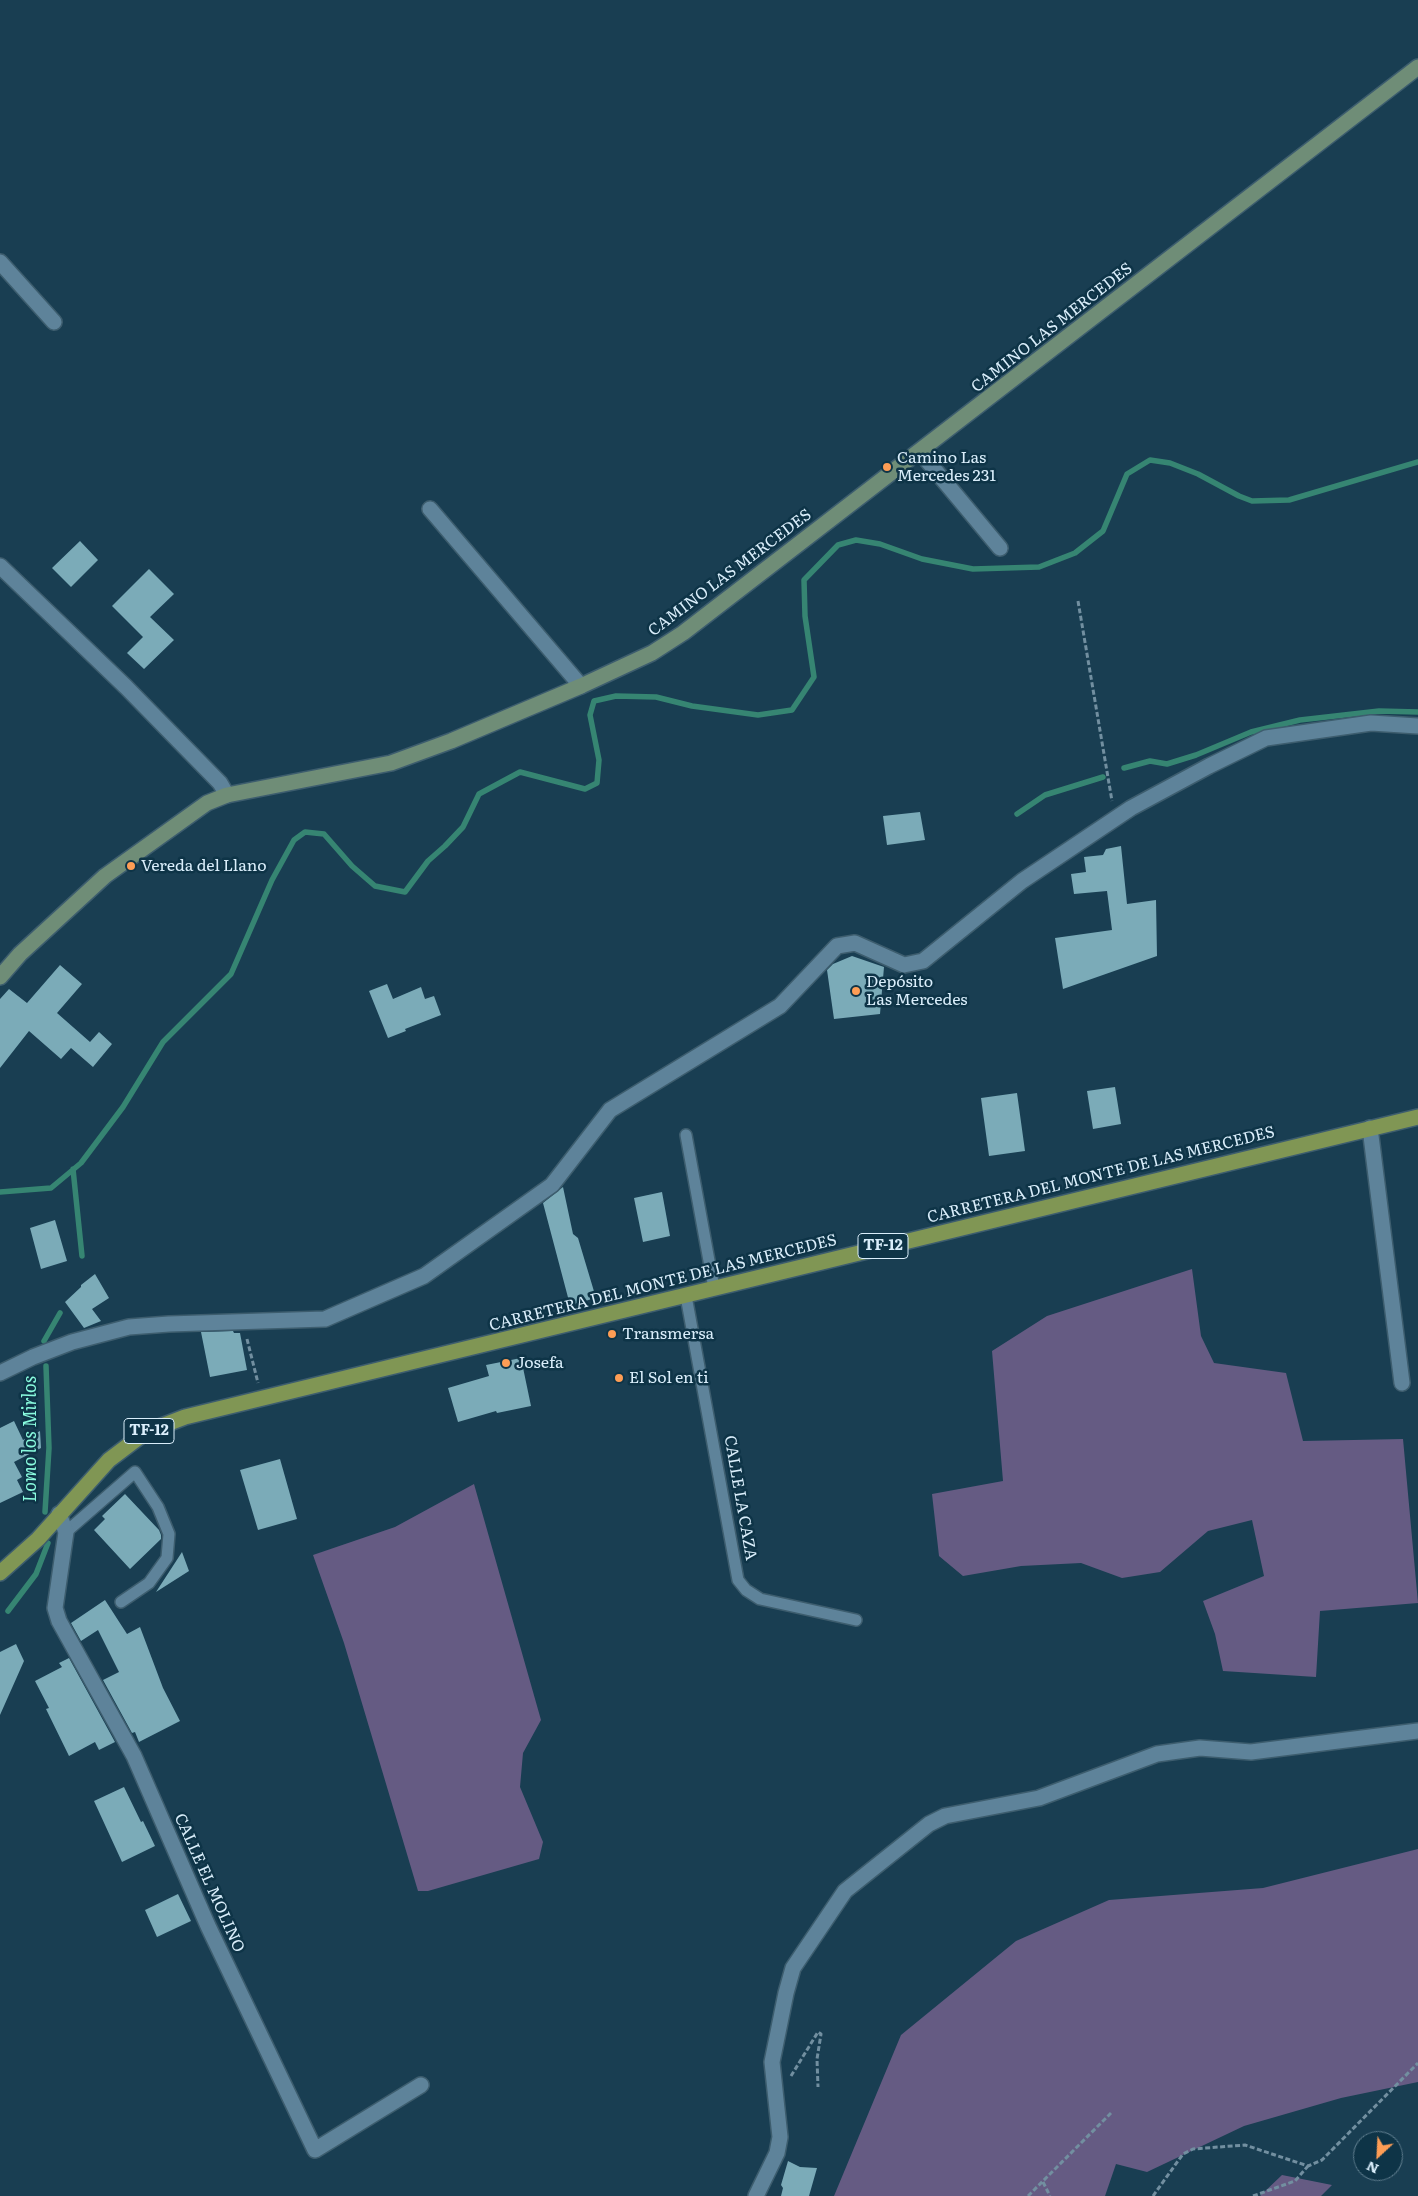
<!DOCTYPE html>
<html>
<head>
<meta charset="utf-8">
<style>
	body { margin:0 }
	#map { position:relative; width:1418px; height:2196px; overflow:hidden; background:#193e52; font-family:Literata,serif }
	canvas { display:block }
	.north { position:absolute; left:1353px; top:2131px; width:50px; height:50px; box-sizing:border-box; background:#0e3447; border:1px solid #607e8f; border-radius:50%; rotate:205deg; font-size:14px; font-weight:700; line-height:20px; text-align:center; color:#daeefb }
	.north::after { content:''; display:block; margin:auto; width:18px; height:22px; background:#fd9d55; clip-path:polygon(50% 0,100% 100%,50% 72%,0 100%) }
</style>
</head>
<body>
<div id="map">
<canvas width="1418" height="2196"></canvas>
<div class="north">N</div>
</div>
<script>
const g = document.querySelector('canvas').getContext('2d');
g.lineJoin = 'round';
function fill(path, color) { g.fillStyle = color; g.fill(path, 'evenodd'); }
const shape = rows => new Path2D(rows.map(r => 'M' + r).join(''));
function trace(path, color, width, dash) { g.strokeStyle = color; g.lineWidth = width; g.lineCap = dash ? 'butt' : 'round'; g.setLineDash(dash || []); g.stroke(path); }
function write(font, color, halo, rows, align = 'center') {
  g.font = font + ' Literata,serif'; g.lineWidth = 5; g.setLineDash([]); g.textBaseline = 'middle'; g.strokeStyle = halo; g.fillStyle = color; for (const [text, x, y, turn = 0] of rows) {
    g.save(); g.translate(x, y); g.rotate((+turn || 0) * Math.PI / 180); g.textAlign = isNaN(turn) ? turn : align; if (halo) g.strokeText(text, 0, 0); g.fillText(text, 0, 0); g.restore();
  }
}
const green = shape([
	[1192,1269,1201,1336,1214,1363,1286,1373,1303,1441,1403,1439,1418,1603,1320,1611,1316,1677,1223,1671,1215,1634,1203,1601,1264,1576,1252,1520,1208,1531,1160,1572,1122,1578,1081,1563,1021,1566,963,1576,939,1556,932,1494,1003,1481,992,1351,1047,1316],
	[474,1484,541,1720,523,1753,520,1787,543,1842,539,1859,428,1891,418,1891,344,1643,313,1555,395,1527],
	[1418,1849,1418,2082,1341,2098,1244,2126,1147,2172,1116,2164,1105,2196,834,2196,901,2035,1016,1941,1109,1900,1263,1888],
	[1282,2175,1332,2185,1321,2196,1260,2196]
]);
const stream = shape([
	[1124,768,1150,761,1167,764,1196,755,1251,732,1300,720,1379,711,1418,712],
	[1017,814,1045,795,1103,777],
	[73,1169,82,1256],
	[0,1192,51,1188,81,1163,123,1107,163,1042,231,974,272,880,294,840,305,832,324,834,352,866,375,886,405,892,428,861,445,846,463,827,479,794,520,772,585,789,597,783,599,760,590,715,594,701,616,696,656,697,692,706,758,715,792,710,814,677,805,616,804,580,838,545,856,540,880,544,922,559,973,569,1039,567,1075,553,1103,531,1127,474,1150,460,1170,463,1198,474,1239,496,1252,501,1289,500,1418,462],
	[44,1341,60,1313],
	[45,1512,49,1448,46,1366],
	[8,1611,36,1574,48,1543]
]);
const building = shape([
	[80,541,98,560,71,587,52,568],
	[149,569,174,594,150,617,174,640,144,669,127,653,143,637,112,606],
	[920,812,925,840,887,845,883,816],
	[1121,846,1127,904,1156,900,1157,956,1063,989,1055,938,1112,930,1107,891,1074,894,1071,874,1086,872,1084,857,1103,855,1106,849],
	[852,956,884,967,880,1014,834,1019,827,970,833,964],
	[60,965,82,984,57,1013,90,1042,99,1032,112,1044,93,1067,71,1048,61,1059,29,1031,0,1068,0,999,9,989,27,1003],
	[387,984,393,999,421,987,425,999,434,996,441,1015,405,1029,406,1031,388,1038,369,991],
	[1115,1087,1121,1124,1093,1129,1087,1091],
	[1017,1093,1025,1151,989,1156,981,1098],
	[563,1187,573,1234,578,1238,596,1298,570,1305,543,1203],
	[662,1192,670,1236,643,1242,634,1198],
	[55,1220,67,1261,41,1269,30,1228],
	[95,1274,109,1298,92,1309,101,1321,84,1328,65,1302,81,1287,81,1285],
	[233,1331,234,1333,240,1333,247,1370,210,1377,201,1332],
	[521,1358,531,1406,497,1413,496,1411,458,1422,448,1388,489,1376,486,1365],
	[14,1421,23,1440,40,1431,41,1448,14,1462,22,1477,17,1480,23,1492,0,1503,0,1428],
	[280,1459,297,1519,258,1530,240,1470],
	[125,1494,159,1530,161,1535,161,1539,130,1569,94,1530,105,1519,102,1516],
	[182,1552,189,1571,156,1592],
	[105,1600,127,1634,140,1627,163,1688,180,1721,139,1742,135,1732,132,1733,103,1680,119,1672,98,1630,81,1641,71,1623],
	[16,1644,24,1661,0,1715,0,1652],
	[69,1658,115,1742,99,1750,95,1742,69,1756,46,1709,49,1708,35,1681,62,1667,59,1663],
	[124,1787,141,1822,143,1821,155,1846,122,1862,94,1801],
	[178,1894,191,1921,157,1937,145,1910],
	[788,2161,800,2167,817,2168,809,2196,781,2196,783,2188,781,2185]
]);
const path = shape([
	[1078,601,1112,801],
	[247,1339,258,1383],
	[791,2076,818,2032,821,2034,817,2059,818,2087],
	[1043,2182,1050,2196],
	[1028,2196,1111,2113],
	[1153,2196,1183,2154,1193,2149,1245,2145,1308,2166,1322,2160,1418,2063],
	[1253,2196,1295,2181,1308,2166]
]);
const service = shape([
	[686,1135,714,1288],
	[686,1296,738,1580,746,1590,760,1599,856,1620],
	[66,1532,135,1472,158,1507,169,1534,167,1558,149,1583,121,1602]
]);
const minor = shape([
	[0,262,54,322],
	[920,452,1000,548],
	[430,509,581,686],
	[0,566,126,687,220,783,227,795],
	[1370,1128,1402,1383],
	[0,1373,33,1357,72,1342,129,1327,169,1324,325,1319,424,1276,552,1185,610,1110,780,1006,837,946,855,943,904,965,923,961,1022,881,1131,808,1209,766,1266,738,1371,723,1418,726],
	[59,1514,66,1532,55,1608,59,1621,134,1756,208,1926,315,2150,421,2085],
	[756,2196,777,2153,780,2137,772,2062,786,1993,793,1968,845,1891,929,1824,945,1816,1039,1798,1157,1754,1200,1748,1251,1752,1418,1731]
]);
const secondary = shape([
	[0,977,20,954,105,876,207,803,227,795,391,763,451,741,581,686,652,653,683,633,1418,67]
]);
const primary = shape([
	[0,1573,38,1539,109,1460,146,1432,185,1417,1418,1117]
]);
const markers = [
	[887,467,5,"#fd9d55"],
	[131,866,5,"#fd9d55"],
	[856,991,5,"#fd9d55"],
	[612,1334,5,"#fd9d55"],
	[506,1363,5,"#fd9d55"],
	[619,1378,5,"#fd9d55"]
];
const shields = [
	[883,1246,50],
	[149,1431,50]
];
const shieldNames = [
	["TF-12",883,1246],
	["TF-12",149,1431]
];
const streetNames = [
	["CAMINO LAS MERCEDES",1052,328,-38],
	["CAMINO LAS MERCEDES",730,573,-37],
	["CARRETERA DEL MONTE DE LAS MERCEDES",1101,1175,-14],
	["CARRETERA DEL MONTE DE LAS MERCEDES",663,1283,-14],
	["CALLE LA CAZA",740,1498,80],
	["CALLE EL MOLINO",209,1883,66]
];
const poiNames = [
	["Camino Las",897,458],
	["Mercedes 231",897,476],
	["Vereda del Llano",141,866],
	["Depósito",866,982],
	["Las Mercedes",866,1000],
	["Transmersa",622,1334],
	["Josefa",516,1363],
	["El Sol en ti",629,1378]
];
const waterNames = [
	["Lomo los Mirlos",31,1439,-90]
];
fill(green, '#655b83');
trace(stream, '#368572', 5.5);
fill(building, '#7babb8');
trace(service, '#3d5d6e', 14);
trace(minor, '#3d5d6e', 18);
trace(secondary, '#3d5d6e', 18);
trace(primary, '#3d5d6e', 18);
trace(path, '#728fa0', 3, [5, 2.5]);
trace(service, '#5e839a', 11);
trace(minor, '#5e839a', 15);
trace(secondary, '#6f8d77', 15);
trace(primary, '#809654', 15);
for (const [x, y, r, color] of markers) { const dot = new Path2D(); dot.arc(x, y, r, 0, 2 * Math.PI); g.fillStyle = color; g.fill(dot); trace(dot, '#0e3447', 2); }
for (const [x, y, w] of shields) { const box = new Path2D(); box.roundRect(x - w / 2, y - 12.5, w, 25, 4); g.fillStyle = '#0e3447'; g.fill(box); trace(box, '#daeefb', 1); }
write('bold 15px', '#daeefb', null, shieldNames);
write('16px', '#daeefb', '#0e3447', streetNames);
write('16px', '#daeefb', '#0e3447', poiNames, 'left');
write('italic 18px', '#89fbde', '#0e3447', waterNames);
</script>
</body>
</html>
